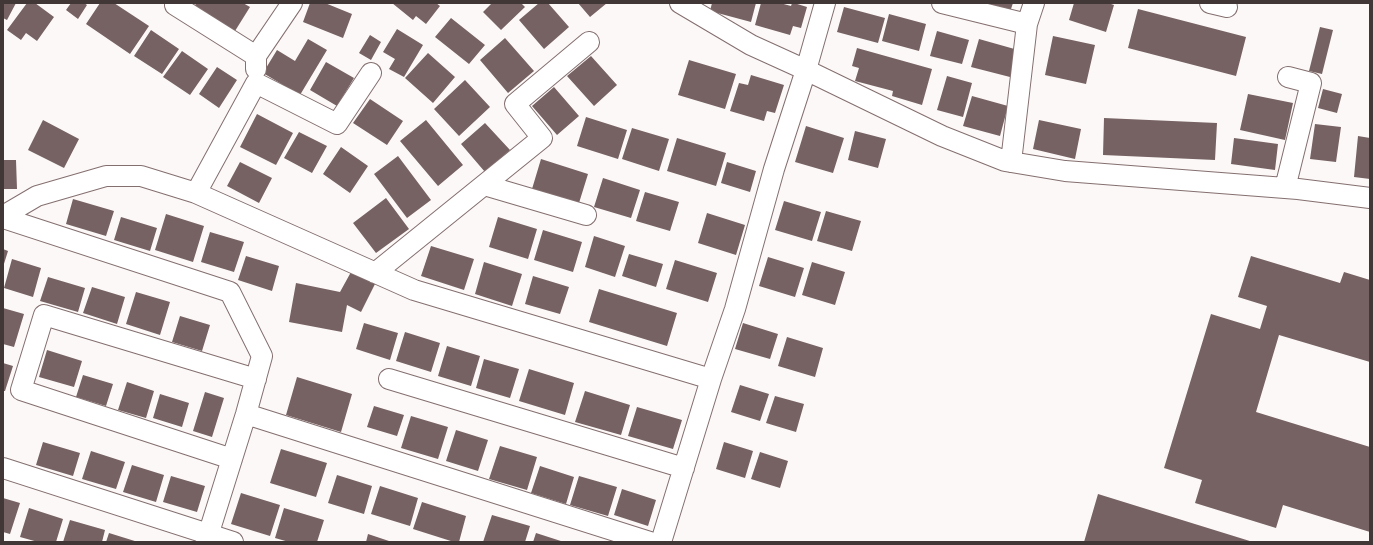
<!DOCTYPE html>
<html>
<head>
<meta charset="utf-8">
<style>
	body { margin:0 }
	#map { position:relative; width:1373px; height:545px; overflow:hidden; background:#fdf8f8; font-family:Ubuntu,sans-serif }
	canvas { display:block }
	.frame { position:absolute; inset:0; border:4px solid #413737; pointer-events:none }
</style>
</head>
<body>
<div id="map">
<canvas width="1373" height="545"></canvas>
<div class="frame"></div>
</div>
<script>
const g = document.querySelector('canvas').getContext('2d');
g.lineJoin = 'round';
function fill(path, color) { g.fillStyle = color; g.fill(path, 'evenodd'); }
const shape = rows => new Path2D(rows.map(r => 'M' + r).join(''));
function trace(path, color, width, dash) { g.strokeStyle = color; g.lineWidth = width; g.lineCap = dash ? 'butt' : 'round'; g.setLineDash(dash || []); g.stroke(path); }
const building = shape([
	[3,3,16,3,7,20,3,18],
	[27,3,35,3,54,17,37,41,26,33,21,40,7,30],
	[71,3,84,3,87,5,78,19,66,10],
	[100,3,114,3,149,26,130,54,86,24],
	[196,3,243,3,250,7,235,31,195,6],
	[310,3,325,3,352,14,343,38,303,22],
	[392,3,436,3,440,6,426,24,416,16,413,20],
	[492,3,521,3,525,7,501,30,483,12],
	[539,3,548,3,569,27,544,49,519,20],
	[578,3,607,3,590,17],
	[712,3,756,3,751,22,710,11],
	[761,3,780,3,791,6,792,3,794,3,807,7,801,28,793,26,790,35,755,25],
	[979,3,1013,3,1010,12],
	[1074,3,1108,3,1114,5,1106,32,1069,20],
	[844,7,885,18,878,43,837,32],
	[1138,9,1246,37,1236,76,1128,48],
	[889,14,926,24,919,51,882,41],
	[451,18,485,45,469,64,435,37],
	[1320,27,1333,30,1322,74,1309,71],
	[397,29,423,45,404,77,389,69,395,59,383,52],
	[151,30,179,49,162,74,134,56],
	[937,31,969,40,962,64,930,56],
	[370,35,381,42,371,60,359,53],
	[1053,36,1095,45,1086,84,1045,75],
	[505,38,534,71,508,93,480,60],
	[308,39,327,50,300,95,263,73,277,50,295,61],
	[979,39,1018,50,1010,77,971,67],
	[857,48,932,69,922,105,892,96,893,91,855,81,859,68,852,66],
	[182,51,208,69,190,95,163,77],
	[428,53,455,77,433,103,405,78],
	[591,56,617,85,594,106,567,76],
	[689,60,736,74,725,109,678,95],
	[326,62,354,78,337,106,310,90],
	[217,67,237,80,219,108,199,94],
	[751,75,784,85,775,113,767,111,764,121,730,111,739,83,748,85],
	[947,76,972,83,963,117,937,110],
	[465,80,490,107,459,136,434,109],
	[554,87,579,116,557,135,532,106],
	[1323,89,1342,94,1337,113,1318,108],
	[1248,94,1293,103,1285,140,1240,130],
	[972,96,1008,106,1000,136,963,126],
	[370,99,403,121,387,145,353,123],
	[257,114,293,133,276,165,240,147],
	[586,117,627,130,618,159,577,146],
	[1104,118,1217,123,1215,160,1103,155],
	[43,120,79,139,64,168,28,150],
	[426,120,463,165,438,186,400,141],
	[1039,120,1081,129,1075,159,1033,149],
	[485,123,510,150,485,172,461,144],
	[1315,124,1341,127,1336,162,1310,159],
	[806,126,844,138,833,173,795,162],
	[632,128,669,139,659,171,622,159],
	[855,131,886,139,878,168,848,160],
	[299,132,327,146,312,173,284,158],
	[1358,136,1370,138,1370,179,1354,177],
	[677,138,726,153,716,186,667,171],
	[1234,138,1278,144,1275,170,1231,164],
	[341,147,368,166,350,193,323,174],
	[398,156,431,200,407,218,374,174],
	[541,159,588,174,579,203,532,189],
	[3,160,16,160,17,189,3,189],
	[240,162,272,178,259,203,227,186],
	[727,162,756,171,750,192,721,183],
	[603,178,640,190,631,218,594,207],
	[645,192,679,202,670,231,636,221],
	[386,198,409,229,376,253,353,223],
	[73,199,114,211,106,236,66,224],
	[784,201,821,212,812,241,775,230],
	[826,211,861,221,852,251,817,241],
	[707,213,745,225,736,255,698,243],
	[166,214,204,226,193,262,155,250],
	[121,217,157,228,150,251,114,240],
	[498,217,537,229,528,259,489,247],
	[543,230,582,242,573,272,534,260],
	[210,232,244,242,234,272,201,262],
	[594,236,625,246,615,277,585,267],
	[431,246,474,259,464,290,421,276],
	[3,249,8,251,3,267],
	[629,254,663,264,656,287,622,276],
	[246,256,279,266,272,291,238,280],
	[1251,256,1340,283,1344,272,1370,280,1370,362,1279,335,1256,412,1370,447,1370,532,1283,505,1276,528,1195,503,1202,480,1164,468,1211,314,1260,329,1267,306,1238,297],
	[768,257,804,268,795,297,759,286],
	[12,259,41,268,33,297,4,288],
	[675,260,717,273,708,302,666,289],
	[484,262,522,274,512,306,475,294],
	[812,262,845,272,835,305,802,295],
	[351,272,375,284,361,312,347,305,342,332,289,322,296,283,340,292],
	[533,276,569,287,560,314,525,304],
	[48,277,85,288,78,312,40,301],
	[92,287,125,297,117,324,83,313],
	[599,289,677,313,667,346,589,322],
	[136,292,170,302,160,335,126,324],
	[3,308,24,314,14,347,3,344],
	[180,316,210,325,202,351,172,342],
	[364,323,398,333,390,360,356,349],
	[743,323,778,334,770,359,735,349],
	[405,332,440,343,431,372,396,361],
	[787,337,823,348,815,377,778,366],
	[447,346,480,356,471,386,438,376],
	[47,350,82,361,74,387,39,377],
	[484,359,519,369,510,398,476,388],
	[3,363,13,366,5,391,3,391],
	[529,369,574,383,565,415,519,401],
	[83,375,113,384,106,406,76,397],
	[297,377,352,394,341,432,286,415],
	[127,382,154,391,146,418,118,410],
	[740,385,769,394,760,421,731,412],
	[585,391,630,405,621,435,575,422],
	[205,392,224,398,212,437,193,431],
	[160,394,189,403,182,427,153,418],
	[775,396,804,404,796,432,766,423],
	[374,406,404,415,397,436,367,427],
	[637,407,682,420,673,449,628,436],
	[411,416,448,427,438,459,401,448],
	[456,430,488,440,478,471,446,461],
	[43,442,80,453,73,476,36,465],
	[724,442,753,451,745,478,716,469],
	[500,446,537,457,527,490,489,479],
	[281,449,327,463,316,497,270,483],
	[91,451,125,462,116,489,82,479],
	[760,452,788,461,780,488,751,479],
	[132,465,164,475,156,502,123,492],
	[540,466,574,477,566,504,531,493],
	[337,475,372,486,364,514,328,503],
	[171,476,205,486,197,512,163,502],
	[579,476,617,487,608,516,570,505],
	[380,486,418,498,410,526,371,514],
	[622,489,656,500,648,526,614,515],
	[241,493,280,505,270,536,231,524],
	[1098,494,1253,542,1084,542],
	[3,498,20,503,10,534,3,532],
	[422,502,466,516,459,542,454,542,413,529],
	[29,508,63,519,56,542,38,542,20,537],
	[284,508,324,520,317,542,289,542,275,538],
	[492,515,530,526,525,542,483,542],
	[70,520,105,530,102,542,63,542],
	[109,533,138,542,106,542],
	[536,533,564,542,533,542],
	[368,534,392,542,366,542]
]);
const street = shape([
	[680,3,751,45,806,70,942,136,1005,161,1065,171,1298,189,1370,198],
	[942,3,1027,24],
	[1210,3,1227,7],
	[175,5,256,56],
	[256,69,256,56,292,3],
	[1011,162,1027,24,1034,3],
	[484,185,586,215],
	[1285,188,1311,83,1288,77],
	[196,193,256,83,337,124,371,73],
	[3,216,37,196,106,176,141,176,196,193,414,290,711,379],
	[3,218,230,292,262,356,246,414,206,542],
	[375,273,542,138,515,104,589,42],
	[389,379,684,468],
	[246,414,650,542],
	[232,459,21,390,44,315,256,379],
	[3,468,233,542],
	[661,542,711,379,735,309,774,169,806,70,825,3]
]);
fill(building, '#766262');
trace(street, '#846f6f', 22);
trace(street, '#fff', 20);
</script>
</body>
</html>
